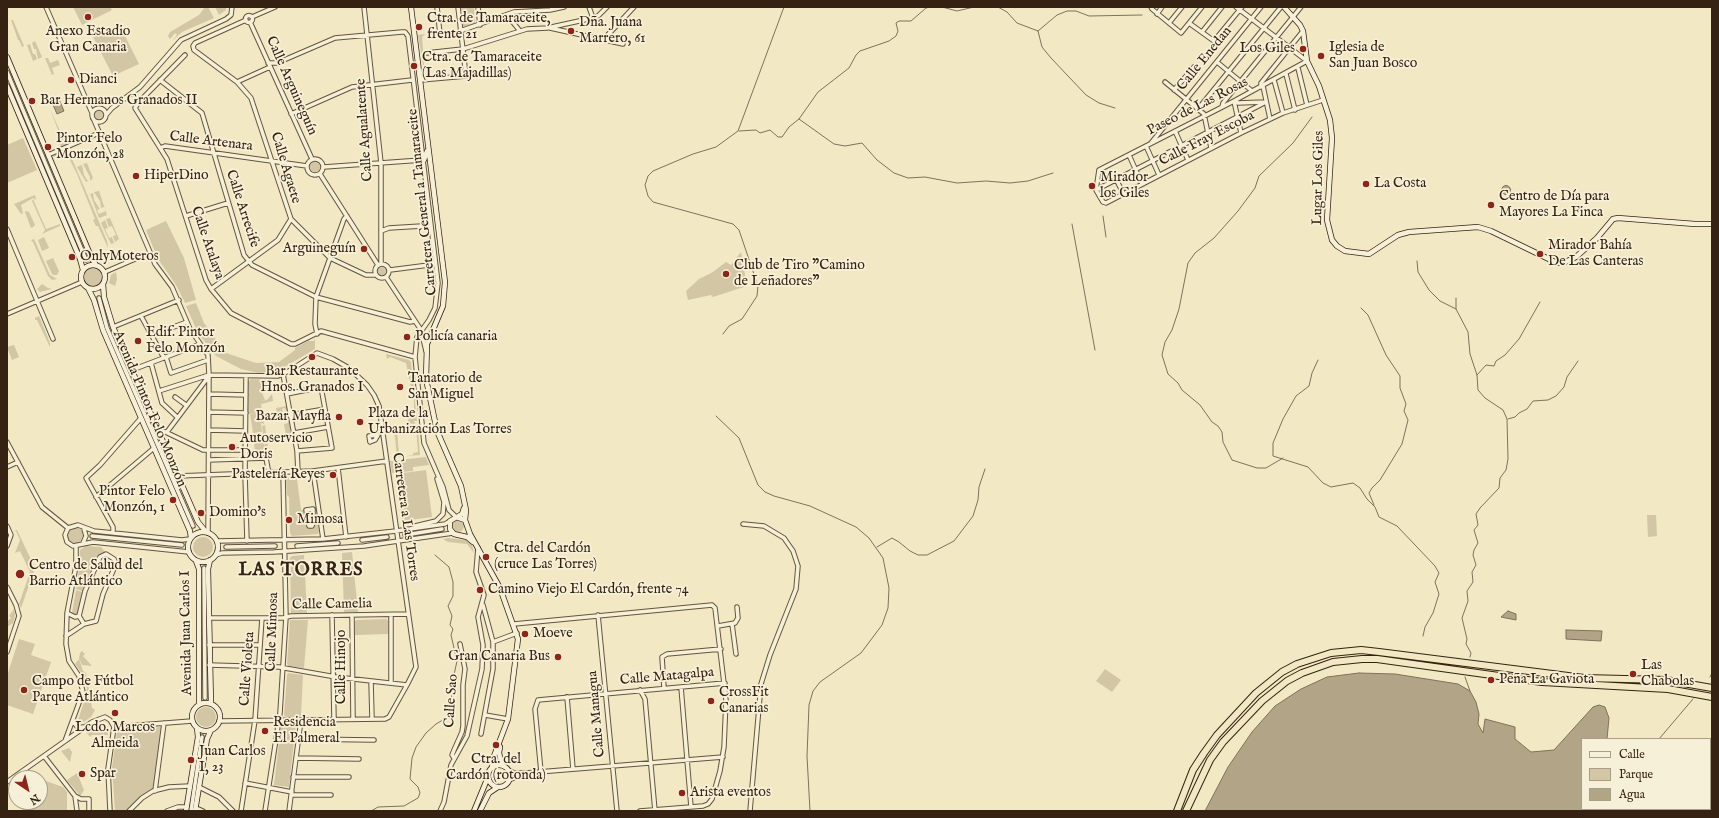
<!DOCTYPE html>
<html>
<head>
<meta charset="utf-8">
<style>
	body { margin:0 }
	#map { position:relative; width:1719px; height:818px; overflow:hidden; background:#f2e8c3; font-family:"IM FELL English",serif }
	canvas { display:block }
	.frame { position:absolute; inset:0; border:8px solid #352212; pointer-events:none }
	.legend { position:absolute; left:1581px; top:738px; width:130px; height:72px; box-sizing:border-box; background:#f7f0d8; border:1px solid #a99e89; margin:0; padding:5px 7px; list-style:none; font-size:12px; color:#352212 }
	.legend li { display:flex; align-items:center; gap:8px; height:20px }
	.legend b { width:20px; border:1px solid #a99e89 }
	.north { position:absolute; left:8px; top:770px; width:40px; height:40px; box-sizing:border-box; background:#f7f0d8; border:1px solid #a99e89; border-radius:50%; rotate:145deg; font-size:11px; font-weight:700; line-height:16px; text-align:center; color:#352212 }
	.north::after { content:''; display:block; margin:auto; width:14px; height:18px; background:#8f2418; clip-path:polygon(50% 0,100% 100%,50% 72%,0 100%) }
</style>
</head>
<body>
<div id="map">
<canvas width="1719" height="818"></canvas>
<div class="frame"></div>
<ul class="legend">
<li><b style="height:5px;background:#f7f0d8"></b>Calle</li>
<li><b style="height:11px;background:#d2c6a5"></b>Parque</li>
<li><b style="height:11px;background:#b2a587"></b>Agua</li>
</ul>
<div class="north">N</div>
</div>
<script>
const g = document.querySelector('canvas').getContext('2d');
g.lineJoin = 'round';
function fill(path, color) { g.fillStyle = color; g.fill(path, 'evenodd'); }
const shape = rows => new Path2D(rows.map(r => 'M' + r).join(''));
function trace(path, color, width, dash) { g.strokeStyle = color; g.lineWidth = width; g.lineCap = dash ? 'butt' : 'round'; g.setLineDash(dash || []); g.stroke(path); }
function write(font, color, halo, rows, align = 'center') {
  g.font = font + ' "IM FELL English",serif'; g.lineWidth = 3.5; g.setLineDash([]); g.textBaseline = 'middle'; g.strokeStyle = halo; g.fillStyle = color; for (const [text, x, y, turn = 0] of rows) {
    g.save(); g.translate(x, y); g.rotate((+turn || 0) * Math.PI / 180); g.textAlign = isNaN(turn) ? turn : align; if (halo) g.strokeText(text, 0, 0); g.fillText(text, 0, 0); g.restore();
  }
}
const green = shape([
	[73,7,110,7,112,10,82,25],
	[205,7,208,7,214,18,182,32,172,41,177,35,175,33,170,39,168,36,170,32,199,15],
	[215,7,226,7,226,10,219,15],
	[461,7,474,7,475,24,463,27],
	[11,20,13,20,24,46,22,47,19,40,18,40],
	[119,24,139,64,113,76,93,37],
	[425,34,422,37,425,76,418,35],
	[35,41,42,57,38,59,36,49,34,49,32,43],
	[30,44,33,54,35,54,37,59,33,61,27,45],
	[45,58,48,58,50,63,58,60,60,65,52,68,54,74,52,75],
	[50,109,66,144,94,133,51,151,61,146,60,144,63,143],
	'94.5 115a4.5 4.5 0 1 1 9 0a4.5 4.5 0 1 1-9 0Z',
	[96,137,66,150,54,157,53,155],
	[23,138,37,170,7,183,7,145],
	[70,154,107,241,108,248,98,226,96,226,93,220,95,219,77,174,70,160],
	'310 167a5 5 0 1 1 10 0a5 5 0 1 1-10 0Z',
	[87,163,93,178,90,181,90,177,83,164],
	[82,165,84,175,88,181,86,182,77,167],
	[89,191,90,194,93,193,94,200,100,209,97,210,99,214,106,211,104,207,101,208,100,201,94,192,99,191,107,215,99,218],
	[35,195,36,200,33,198,21,205,23,213,21,214,14,204],
	[33,199,46,229,60,224,60,226,26,241,42,234,45,230,32,201],
	[26,211,29,212,35,225,33,227,31,228,25,212],
	[110,218,119,239,115,242,113,236,116,235,112,226,109,227,106,219],
	[105,220,108,228,105,229,109,238,112,237,114,243,111,244,101,223],
	[166,221,184,258,196,300,185,303,176,285,158,259,146,230],
	[44,237,49,248,42,251,38,240],
	[34,239,50,275,57,279,52,280,48,276,33,242,31,240],
	[741,252,747,286,713,297,711,295,688,300,686,291,699,279,713,272,726,262,731,265],
	[53,258,59,271,57,275,54,275,52,274,46,261],
	'377.5 271a4.5 4.5 0 1 1 9 0a4.5 4.5 0 1 1-9 0Z',
	'83 277a10 10 0 1 1 20 0a10 10 0 1 1-20 0Z',
	[116,272,117,279,115,286,109,283,111,275],
	[42,284,48,288,52,289,40,292,37,289],
	[196,303,204,323,226,353,256,363,279,362,295,350,295,348,308,341,314,341,315,338,315,349,278,371,259,373,241,369,216,356,198,333,186,306],
	[39,316,50,343,50,347,37,320,35,320,35,318],
	[14,345,19,357,12,360,7,347],
	[386,354,409,360,411,362,417,421,414,421,415,424,407,423,409,418,406,414,414,413,414,402,406,363,390,357,387,359],
	[251,379,268,380,267,385,262,393,265,400,260,401,267,400,272,394,273,401,261,404,264,424,261,423,262,432,253,433,250,414,260,413,248,414,248,382],
	[287,406,291,434,286,435,284,424,288,423,287,418,286,415,283,415,283,413,286,412,285,408,282,409,283,412,277,413,276,408],
	[265,425,268,448,265,448,262,426],
	[394,428,397,431,399,454,401,454,402,457,413,455,413,453,418,452,416,429,418,429,420,455,397,457],
	[262,433,265,451,255,452,253,434],
	[426,457,429,465,413,467,413,471,392,473,390,461],
	[426,470,432,517,402,521,396,474],
	[286,477,289,477,289,480,297,479,301,510,306,510,309,526,312,526,314,518,317,520,319,531,318,534,292,536,290,533,289,497,287,495],
	[1647,515,1656,515,1657,536,1648,537],
	'452 526a6 6 0 1 1 12 0a6 6 0 1 1-12 0Z',
	'67 535a8 8 0 1 1 16 0a8 8 0 1 1-16 0Z',
	[17,530,35,568,21,608,19,604,30,572,20,551,15,553,20,540,16,531,12,532],
	'193 547a10 10 0 1 1 20 0a10 10 0 1 1-20 0Z',
	[448,538,467,540,472,544,474,553,467,544,448,542,443,539],
	[86,546,101,547,106,553,98,555,82,591,76,589,79,569,80,550],
	[352,552,358,612,344,612,342,553],
	[304,555,307,613,291,613,290,558,292,556],
	[76,590,82,592,79,613,75,615,72,613],
	[14,609,15,616,13,623,7,627,7,622,11,618,9,616],
	[386,619,389,621,388,634,355,635,355,621,357,620],
	[290,620,308,620,304,668,289,666,287,664],
	[19,639,35,644,31,655,51,662,33,714,7,705,7,676],
	[82,651,85,654,83,656,92,666,82,665,79,658,80,653],
	[79,659,83,671,86,673,92,708,95,710,91,717,79,725,77,723,86,696,87,688,83,675,75,664],
	[1105,669,1121,680,1112,692,1096,681],
	[288,673,303,675,301,716,299,717,286,717,284,715,287,675],
	'196 717a10 10 0 1 1 20 0a10 10 0 1 1-20 0Z',
	[104,723,108,728,108,735,92,735,90,737,86,732,96,725],
	[296,723,289,787,274,785,281,724],
	[161,727,154,792,140,801,132,811,115,811,112,767,117,732,119,730],
	[69,748,72,752,70,762,61,751],
	[77,773,84,790,80,796,67,780],
	[40,779,63,787,67,792,67,811,22,811,25,802,40,802]
]);
const water = shape([
	[58,97,64,111,57,114,51,100,58,97],
	'1501.5 190a4.5 4.5 0 1 1 9 0a4.5 4.5 0 1 1-9 0Z',
	[1508,611,1516,614,1516,620,1501,617,1508,611],
	[1566,630,1602,631,1601,641,1566,639,1566,630],
	[1359,673,1395,674,1458,684,1470,691,1476,702,1479,714,1478,724,1483,733,1485,719,1515,727,1515,739,1531,752,1554,750,1593,707,1599,705,1605,707,1609,718,1607,739,1582,739,1582,809,1625,809,1627,811,1205,811,1228,767,1252,732,1275,706,1301,689,1327,677,1359,673]
]);
const stream = shape([
	[942,7,957,11,974,7],
	[998,7,1007,12,1017,23,1038,31,1042,47,1051,58,1086,95,1099,103,1115,108],
	[1038,31,1057,15,1067,11,1076,11,1089,16,1142,15],
	[799,119,834,144,845,146,862,143,877,160,894,173,908,178,925,177,957,183,986,181,1010,183,1028,181,1053,173],
	[739,131,756,130,760,133,770,130,778,137,782,137,789,127,799,119,818,92,849,68,856,55,860,51,889,41,896,36,898,31,896,23,899,21,911,21,926,8,931,7],
	[1103,216,1106,237],
	[1072,224,1095,350],
	[1417,261,1418,272,1429,290,1440,301,1456,309],
	[1456,298,1456,309,1468,332,1470,354,1477,375,1478,390,1485,398,1503,410,1507,419,1508,459,1506,470,1500,478,1499,488,1480,508,1476,514,1478,525,1474,530,1478,543,1474,550,1473,555,1476,565,1472,572,1473,582,1467,591,1468,601,1462,618,1467,639,1466,644,1471,653,1470,657],
	[1361,308,1368,315,1386,355,1400,376,1400,388,1406,404,1404,411,1408,420,1402,444,1380,480,1372,488,1369,493,1374,505],
	[723,334,729,326,742,319,757,296,758,286,739,230,733,224,653,202,648,196,645,185,648,176,653,171,693,154,716,147,738,131,784,7],
	[1318,360,1312,373,1309,386,1296,396,1283,419,1273,443,1273,456,1308,467,1323,483,1331,487,1353,483,1360,488,1367,499,1375,507,1379,517,1397,526,1435,566,1439,573,1435,582,1439,594,1433,613,1425,627,1423,636],
	[1477,375,1486,365,1494,366,1496,361,1505,355,1519,339,1540,302],
	[716,416,739,438,758,485,765,492,774,496,810,506,856,527,869,538,883,558,889,588,888,608,882,625,861,653,820,682,813,691,809,705,807,756,810,811],
	[1508,419,1515,417,1519,413,1527,409,1533,401,1548,400,1556,396,1564,387,1567,377,1578,361],
	[1283,458,1266,468,1257,468,1232,460,1223,442,1222,432,1218,426,1212,422,1200,405,1182,390,1178,383,1168,374,1162,355,1165,342,1172,330,1179,309,1188,263,1195,253,1214,238,1238,211,1255,188,1259,176,1293,143,1312,117],
	[877,547,892,538,899,542,910,551,918,555,927,555,954,541,973,516,978,500,979,487,985,469],
	[1712,665,1712,672],
	[1465,677,1470,691],
	[1710,677,1712,673],
	[1659,739,1693,699],
	[371,811,378,807,404,806,418,798,420,793,418,787,410,779,412,758,416,747,426,733,436,724,448,717,451,711,452,684,457,661,451,635,453,629,450,625,452,616,448,606,453,596,453,582,449,567,435,555]
]);
const street = shape([
	[46,7,92,113],
	[364,7,381,163,381,264],
	[437,7,440,34],
	[478,7,480,25],
	[589,7,593,18],
	[1151,7,1152,9,1181,33,1202,7],
	[1236,7,1307,61,1234,101,1099,170,1096,190,1103,202,1106,203,1241,133,1283,113,1323,100],
	[1157,14,1162,7],
	[507,15,520,31],
	'245.5 19a3.5 3.5 0 1 1 7 0a3.5 3.5 0 1 1-7 0Z',
	[252,17,275,7],
	[246,20,195,43,193,46,194,50,237,82,251,98,291,219,330,258,366,275,376,275],
	[250,22,312,159],
	[1169,23,1182,7],
	[1189,23,1214,41,1242,7],
	[550,28,623,44],
	[460,31,514,12,550,10,564,7],
	[1202,32,1222,7],
	[603,40,634,7],
	[426,53,463,49,527,29,547,28,593,18,598,16,607,7],
	[185,55,138,103,135,108,167,159,206,280,211,289,231,313,291,344,295,344,321,331,415,357],
	[1217,62,1252,91],
	[268,63,277,63,335,38,402,32,405,32,408,36,438,283,435,308,429,320,417,337,415,357,424,443,443,487,449,510,456,517],
	[1298,68,1307,105],
	[7,72,86,260],
	[1286,74,1295,110],
	[160,80,202,113,244,255,252,265,316,297,410,322,415,321],
	[421,80,466,76,458,7],
	[1274,80,1283,113],
	[237,82,270,67],
	[1165,82,1204,114,1211,148],
	[1263,86,1270,119],
	[1261,87,1261,83,1303,31],
	[1174,90,1194,67],
	[1222,107,1223,103,1301,7],
	'92 115a7 7 0 1 1 14 0a7 7 0 1 1-14 0Z',
	[1198,109,1281,7],
	[291,114,352,87,412,80],
	[106,115,112,108,140,87,181,40,226,19,231,15,232,7],
	[94,120,155,264,172,287,190,329,208,355,209,375,208,533],
	[1175,131,1188,160],
	[1241,133,1234,101,1238,103,1265,102],
	[1151,143,1261,7],
	[1146,146,1159,175],
	[160,148,165,146,307,166],
	[48,155,99,133],
	[1129,155,1142,184],
	'307 167a8 8 0 1 1 16 0a8 8 0 1 1-16 0Z',
	[324,167,422,160],
	[320,174,378,265],
	[1116,179,1123,193],
	[1096,190,1266,102],
	[186,216,228,203],
	[7,229,53,339],
	[381,231,389,228,422,226,431,228],
	'375 271a7 7 0 1 1 14 0a7 7 0 1 1-14 0Z',
	[390,270,429,265,435,262],
	[105,272,149,253],
	[386,277,421,330,426,351],
	[211,289,278,240,291,219],
	[99,298,107,328,193,526],
	[7,314,82,282],
	[141,316,164,358],
	[113,327,179,300],
	[317,334,315,324,316,297,344,219,347,216],
	[152,335,187,322],
	[166,357,171,373,208,360],
	[151,363,162,403,177,417],
	[132,370,200,344],
	[283,374,297,451,298,472],
	[246,376,245,474,247,541],
	[159,391,209,375,278,376,289,371,317,353,333,359,349,368,367,385,374,395,379,406,416,667,407,685,389,717,385,719,219,721],
	[209,394,246,395],
	[287,394,321,387,325,409,332,448,297,451],
	[175,397,186,405],
	[209,412,246,413],
	[290,415,325,409],
	[157,428,203,450,245,450],
	[209,430,245,431],
	[167,432,209,376],
	[294,433,328,427],
	[378,435,375,440,370,442,369,436,378,435],
	[7,442,42,507,68,528],
	[209,460,266,458,269,474],
	[7,467,18,462],
	[338,468,346,537],
	[313,471,323,539],
	[177,476,313,471,387,461],
	[96,497,154,448],
	[313,509,313,515,317,520,314,518,312,526,309,526,306,510,313,509],
	[743,524,764,526,784,538,793,551,798,566,796,589,770,655,761,684,750,811],
	[7,526,11,535,7,546],
	[415,526,436,521,443,514,444,502,437,479],
	[113,533,113,527,86,478,100,465,141,418],
	[405,535,442,529],
	[92,536,182,545],
	[362,540,387,537],
	[217,541,323,539,396,531,445,524,450,521],
	[83,543,86,536,84,529],
	[297,546,338,543],
	[226,547,275,546],
	[189,552,93,542,73,546,67,542,65,535,68,528,78,525,94,531,182,540,190,539],
	[216,555,222,553,274,552,364,546,453,533],
	[204,568,205,698],
	[7,587,16,605,19,616,7,652],
	[67,613,75,617,79,616,85,591,100,557,106,554,114,559,116,564,103,594,96,621,84,624,79,616],
	[332,615,334,719],
	[598,615,617,811],
	[352,616,353,719],
	[209,618,283,618,291,616,408,614],
	[514,624,712,605,715,608,726,700,724,747,720,771,712,799,708,804,703,806,640,811],
	[732,624,736,654],
	[718,626,735,623,738,618,737,607],
	[66,636,84,624],
	[493,642,517,633],
	[209,645,260,645],
	[209,665,279,667,336,677,407,685],
	[371,681,372,719],
	[391,683,391,615],
	[681,687,691,807],
	[664,688,662,657,667,654,721,649],
	[640,690,645,699,655,811],
	[567,697,573,769],
	[485,715,508,719],
	[73,721,78,728,83,727],
	[114,727,192,721],
	[481,734,493,669,493,642,483,605],
	[299,739,374,740],
	[65,741,83,692,79,676,69,661,66,644,67,613,76,566,76,546],
	[44,756,75,796],
	[296,758,359,759],
	[454,758,452,755,454,750,462,732,463,726,463,685,465,669,460,644],
	[508,770,514,773,526,773,723,757],
	[541,772,535,709,538,700,725,683],
	[293,777,349,777],
	[509,780,523,774],
	[7,782,92,722,105,717,110,720,114,727,108,769,110,811],
	[245,783,292,792],
	[199,787,219,797,233,811],
	[155,791,164,723],
	[292,795,331,795],
	[196,808,203,811],
	[77,811,75,796,81,799,89,799,89,811],
	[129,811,142,798,153,791,169,787,190,786],
	[167,811,178,807,187,807],
	[191,811,202,737],
	[241,811,255,720,262,618],
	[265,811,280,713,286,617,283,473],
	[289,811,301,720],
	[440,811,444,802,451,765,467,736,482,669,483,645,478,617,484,595,476,572,478,548]
]);
const secondary = shape([
	[411,7,445,282,443,306,427,344,426,379,437,431,461,486,466,510,465,520],
	[1284,7,1300,25,1303,31,1307,61,1319,86,1330,120,1332,138,1327,220,1332,240,1337,246,1345,251,1369,254,1398,235,1409,232,1478,227,1491,231,1557,263,1563,263,1576,257,1597,238,1613,219,1618,218,1695,224,1712,224],
	[7,57,92,259,96,265],
	[7,86,80,259,83,270],
	[424,160,427,151],
	'81 277a12 12 0 1 1 24 0a12 12 0 1 1-24 0Z',
	[103,284,104,297,113,327,198,522,206,532],
	[88,288,94,300,103,330,190,531,191,538],
	[464,508,462,514,450,521,450,529,454,534,467,537,473,542],
	[456,517,465,520,470,534,500,588,518,639,508,719,494,756,492,767],
	'188 547a15 15 0 1 1 30 0a15 15 0 1 1-30 0Z',
	[210,560,208,569,211,704],
	[196,561,199,569,199,705],
	'192 717a14 14 0 1 1 28 0a14 14 0 1 1-28 0Z',
	[500,747,499,753,502,765],
	'488 776a11 11 0 1 1 22 0a11 11 0 1 1-22 0Z',
	[186,811,198,737,197,728],
	[195,811,207,739,211,730],
	[474,811,488,777],
	[480,811,489,793,498,787]
]);
const highway = shape([
	[1177,811,1193,770,1204,753,1217,735,1256,693,1282,672,1297,664,1331,653,1361,650,1379,652,1584,678,1666,680,1712,688],
	[1186,811,1210,760,1223,742,1262,701,1287,681,1302,673,1333,662,1362,659,1377,659,1542,682,1668,689,1712,697]
]);
const markers = [
	[88,17,4,"#8f2418"],
	[419,27,4,"#8f2418"],
	[571,31,4,"#8f2418"],
	[1303,49,4,"#8f2418"],
	[1321,56,4,"#8f2418"],
	[414,66,4,"#8f2418"],
	[71,80,4,"#8f2418"],
	[32,101,4,"#8f2418"],
	[48,147,4,"#8f2418"],
	[136,176,4,"#8f2418"],
	[1366,184,4,"#8f2418"],
	[1092,186,4,"#8f2418"],
	[1491,205,4,"#8f2418"],
	[364,249,4,"#8f2418"],
	[1540,254,4,"#8f2418"],
	[72,257,4,"#8f2418"],
	[726,274,4,"#8f2418"],
	[407,337,4,"#8f2418"],
	[138,341,4,"#8f2418"],
	[312,357,4,"#8f2418"],
	[400,387,4,"#8f2418"],
	[339,417,4,"#8f2418"],
	[360,422,4,"#8f2418"],
	[232,447,4,"#8f2418"],
	[333,475,4,"#8f2418"],
	[173,500,4,"#8f2418"],
	[201,513,4,"#8f2418"],
	[289,520,4,"#8f2418"],
	[486,557,4,"#8f2418"],
	[20,574,5,"#8f2418"],
	[480,590,4,"#8f2418"],
	[525,634,4,"#8f2418"],
	[558,657,4,"#8f2418"],
	[1633,674,4,"#8f2418"],
	[1491,680,4,"#8f2418"],
	[24,690,4,"#8f2418"],
	[711,701,4,"#8f2418"],
	[115,713,4,"#8f2418"],
	[265,731,4,"#8f2418"],
	[496,745,4,"#8f2418"],
	[191,760,4,"#8f2418"],
	[82,774,4,"#8f2418"],
	[682,793,4,"#8f2418"]
];
const poiNames = [
	["Ctra. de Tamaraceite,",427,19],
	["frente 21",427,35],
	["Dña. Juana",579,23],
	["Marrero, 61",579,39],
	["Anexo Estadio",88,32,"center"],
	["Gran Canaria",88,48,"center"],
	["Iglesia de",1329,48],
	["San Juan Bosco",1329,64],
	["Los Giles",1295,49,"right"],
	["Ctra. de Tamaraceite",422,58],
	["(Las Majadillas)",422,74],
	["Dianci",79,80],
	["Bar Hermanos Granados II",40,101],
	["Pintor Felo",56,139],
	["Monzón, 28",56,155],
	["HiperDino",144,176],
	["Mirador",1100,178],
	["los Giles",1100,194],
	["La Costa",1374,184],
	["Centro de Día para",1499,197],
	["Mayores La Finca",1499,213],
	["Mirador Bahía",1548,246],
	["De Las Canteras",1548,262],
	["Arguineguín",356,249,"right"],
	["OnlyMoteros",80,257],
	["Club de Tiro \"Camino",734,266],
	["de Leñadores\"",734,282],
	["Edif. Pintor",146,333],
	["Felo Monzón",146,349],
	["Policía canaria",415,337],
	["Bar Restaurante",312,372,"center"],
	["Hnos. Granados I",312,388,"center"],
	["Tanatorio de",408,379],
	["San Miguel",408,395],
	["Plaza de la",368,414],
	["Urbanización Las Torres",368,430],
	["Bazar Mayfla",331,417,"right"],
	["Autoservicio",240,439],
	["Doris",240,455],
	["Pastelería Reyes",325,475,"right"],
	["Pintor Felo",165,492,"right"],
	["Monzón, 1",165,508,"right"],
	["Domino's",209,513],
	["Mimosa",297,520],
	["Ctra. del Cardón",494,549],
	["(cruce Las Torres)",494,565],
	["Centro de Salud del",29,566],
	["Barrio Atlántico",29,582],
	["Camino Viejo El Cardón, frente 74",488,590],
	["Moeve",533,634],
	["Gran Canaria Bus",550,657,"right"],
	["Las",1641,666],
	["Chabolas",1641,682],
	["Peña La Gaviota",1499,680],
	["Campo de Fútbol",32,682],
	["Parque Atlántico",32,698],
	["CrossFit",719,693],
	["Canarias",719,709],
	["Residencia",273,723],
	["El Palmeral",273,739],
	["Lcdo. Marcos",115,728,"center"],
	["Almeida",115,744,"center"],
	["Juan Carlos",199,752],
	["I, 23",199,768],
	["Ctra. del",496,760,"center"],
	["Cardón (rotonda)",496,776,"center"],
	["Spar",90,774],
	["Arista eventos",690,793]
];
const streetNames = [
	["Calle Enedan",1205,59,-51],
	["Calle Arguineguín",291,86,66],
	["Paseo de Las Rosas",1198,107,-27],
	["Calle Agualatente",365,130,-94],
	["Calle Fray Escoba",1207,139,-27],
	["Calle Artenara",211,142,7],
	["Calle Agaete",285,168,73],
	["Lugar Los Giles",1319,178,-89],
	["Carretera General a Tamaraceite",423,202,-96],
	["Calle Arrecife",242,209,72],
	["Calle Atalaya",207,243,71],
	["Avenida Pintor Felo Monzón",149,409,67],
	["Carretera a Las Torres",405,517,82],
	["Calle Camelia",332,605,-1],
	["Calle Mimosa",273,632,-88],
	["Avenida Juan Carlos I",187,633,-91],
	["Calle Hinojo",342,667,-90],
	["Calle Violeta",248,669,-86],
	["Calle Matagalpa",667,677,-5],
	["Calle Sao",452,701,-86],
	["Calle Managua",597,714,-95]
];
const districtNames = [
	["LAS TORRES",301,571]
];
fill(green, '#d2c6a5');
fill(water, '#b2a587');
trace(water, '#807158', 1);
trace(stream, '#807158', 1);
trace(street, '#64543e', 5.5);
trace(secondary, '#352212', 6);
trace(highway, '#352212', 8);
trace(street, '#f7f0d8', 3.5);
trace(secondary, '#f7f0d8', 4.5);
trace(highway, '#f2e8c3', 6);
for (const [x, y, r, color] of markers) { const dot = new Path2D(); dot.arc(x, y, r, 0, 2 * Math.PI); g.fillStyle = color; g.fill(dot); trace(dot, '#f7f0d8', 1.5); }
write('14px', '#352212', '#f7f0d8', poiNames, 'left');
write('14px', '#352212', '#f7f0d8', streetNames);
g.letterSpacing = '1px';
write('bold 18px', '#352212', '#f7f0d8', districtNames);
g.letterSpacing = '0px';
</script>
</body>
</html>
